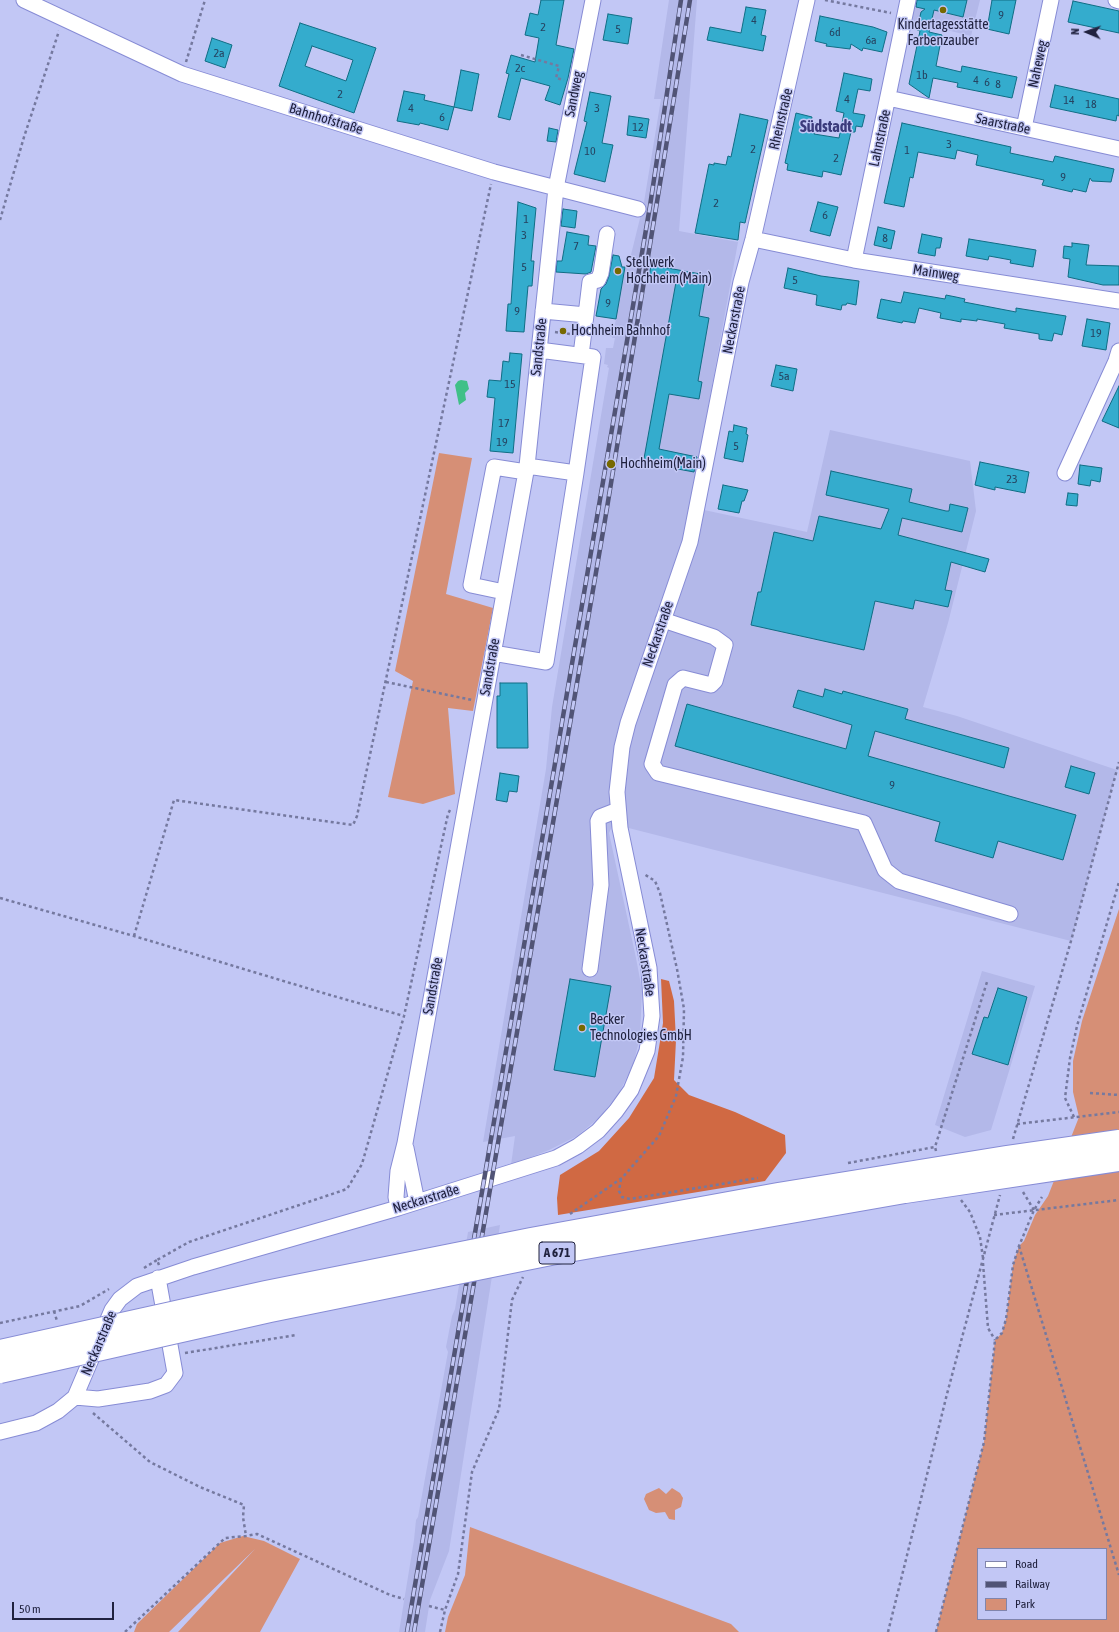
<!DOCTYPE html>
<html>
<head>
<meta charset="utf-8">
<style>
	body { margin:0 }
	#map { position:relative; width:1119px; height:1632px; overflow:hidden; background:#c2c7f5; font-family:"Asap Condensed",sans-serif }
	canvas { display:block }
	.legend { position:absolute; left:977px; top:1548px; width:130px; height:72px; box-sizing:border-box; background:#c2c7f5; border:1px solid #8185ac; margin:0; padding:5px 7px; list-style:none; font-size:12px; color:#20223f }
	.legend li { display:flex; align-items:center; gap:8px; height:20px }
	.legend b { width:20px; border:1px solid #8185ac }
	.north { position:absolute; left:1067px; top:12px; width:40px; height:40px; -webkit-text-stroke:3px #c2c7f5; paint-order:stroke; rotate:272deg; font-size:11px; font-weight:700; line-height:16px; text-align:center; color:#20223f }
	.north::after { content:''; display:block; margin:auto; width:14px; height:18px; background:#20223f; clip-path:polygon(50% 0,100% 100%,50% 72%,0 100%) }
	.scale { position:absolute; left:12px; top:1602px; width:102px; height:18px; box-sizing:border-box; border:2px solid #20223f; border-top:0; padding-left:5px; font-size:12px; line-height:14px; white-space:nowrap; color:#20223f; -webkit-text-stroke:3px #c2c7f5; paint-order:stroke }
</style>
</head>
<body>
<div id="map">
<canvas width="1119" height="1632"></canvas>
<ul class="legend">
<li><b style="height:5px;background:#fff"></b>Road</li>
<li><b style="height:5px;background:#515476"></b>Railway</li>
<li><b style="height:11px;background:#d68f76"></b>Park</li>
</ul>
<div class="north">N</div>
<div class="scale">50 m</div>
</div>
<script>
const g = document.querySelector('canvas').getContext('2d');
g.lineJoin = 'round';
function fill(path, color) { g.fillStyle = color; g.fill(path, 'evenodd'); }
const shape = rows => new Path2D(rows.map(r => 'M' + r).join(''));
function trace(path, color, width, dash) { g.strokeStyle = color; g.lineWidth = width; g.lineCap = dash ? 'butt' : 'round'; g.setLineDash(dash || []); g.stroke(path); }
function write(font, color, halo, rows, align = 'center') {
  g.font = font + ' "Asap Condensed",sans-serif'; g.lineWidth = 3; g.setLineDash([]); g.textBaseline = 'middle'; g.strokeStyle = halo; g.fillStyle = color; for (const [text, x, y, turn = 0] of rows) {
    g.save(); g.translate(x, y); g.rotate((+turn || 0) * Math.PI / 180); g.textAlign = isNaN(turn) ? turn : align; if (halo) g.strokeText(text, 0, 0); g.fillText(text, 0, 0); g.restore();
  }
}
const built = shape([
	[669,0,697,0,679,231,738,242,690,507,807,532,830,430,970,461,976,511,948,623,923,707,957,716,1117,770,1071,941,613,824,609,833,636,958,642,990,640,1037,633,1065,619,1093,600,1117,577,1136,549,1150,511,1165,515,1136,483,1142,546,769,552,707,609,368,607,367,608,365,604,364,606,348,613,348,615,338,612,338,616,319,600,317,602,307,598,306,600,292,606,283,611,255,619,256,622,267,628,267,644,202,661,99,654,99],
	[911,0,980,0,971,36,906,20],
	[982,971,1035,986,991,1130,965,1137,935,1125],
	[500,1225,449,1551,430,1600,425,1632,399,1632,414,1540,416,1520,418,1517,448,1352,446,1347,452,1316,455,1309,468,1232]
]);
const green = shape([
	[439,453,472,458,446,594,493,608,473,711,448,708,455,794,423,804,388,797,413,681,395,671],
	[1119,909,1119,1632,936,1632,984,1442,995,1340,1002,1333,1006,1319,1013,1265,1019,1246,1024,1241,1035,1215,1048,1196,1079,1117,1073,1092,1073,1061,1082,1021],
	[978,1549,1106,1549,1106,1619,978,1619],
	[659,1488,666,1494,672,1488,680,1493,683,1498,681,1507,675,1510,675,1520,669,1519,665,1512,656,1513,649,1510,644,1499,646,1494],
	[470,1527,731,1624,739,1632,445,1632,448,1617,465,1575],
	[243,1536,264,1541,300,1559,260,1632,178,1632,255,1549,169,1632,134,1632,137,1624,220,1543]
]);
const forest = shape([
	[661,979,669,981,674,1001,676,1040,674,1080,689,1095,735,1112,785,1135,786,1153,765,1181,558,1215,557,1198,560,1175,599,1151,629,1118,654,1078,663,1023]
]);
const water = shape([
	[461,380,467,381,469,389,465,393,466,400,459,405,455,385,458,381]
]);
const building = shape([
	[541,0,564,0,556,45,574,49,568,78,560,105,545,100,550,86,521,78,510,120,498,117,509,74,506,73,511,55,535,62,539,38,525,35,530,13,538,15,541,0],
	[917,0,967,0,963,17,934,10,929,32,942,35,936,66,961,72,962,66,1017,77,1012,98,957,87,958,83,933,78,929,98,909,84,920,31,917,30,921,12,925,9,916,7,917,0],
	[992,0,1016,0,1009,34,987,29,992,0],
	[1073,1,1119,11,1119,33,1068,22,1073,1],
	[746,7,766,10,761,35,766,36,763,51,707,40,710,27,741,33,746,7],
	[608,14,632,18,628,44,603,40,608,14],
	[820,16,873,27,887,32,882,52,863,48,862,51,851,44,850,49,826,46,827,44,815,41,820,16],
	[300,23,376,48,354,113,279,86,300,23],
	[312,46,353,60,346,81,305,66,312,46],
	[212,38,232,45,225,68,205,61,212,38],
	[461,70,479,74,472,111,454,107,461,70],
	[844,73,872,79,870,91,858,89,853,113,865,115,862,127,856,126,855,132,851,132,841,175,823,171,822,177,787,170,788,164,785,163,796,113,812,117,811,122,817,123,814,134,839,138,844,113,836,111,844,73],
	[1055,85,1119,99,1119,116,1117,115,1116,121,1050,107,1055,85],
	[404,91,425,95,424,100,454,107,448,130,420,123,419,125,397,121,404,91],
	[590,92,611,96,602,143,613,145,605,182,574,174,587,122,584,121,590,92],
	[740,114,768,120,745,223,740,222,738,240,695,233,709,164,714,165,714,163,726,165,728,156,731,157,740,114],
	[629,116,649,119,646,138,627,135,629,116],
	[902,123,1011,147,1010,153,1053,162,1055,156,1114,169,1111,182,1092,181,1090,178,1086,192,1073,189,1072,192,1042,185,1044,180,976,165,978,155,957,150,955,159,918,152,913,178,910,177,904,207,884,203,902,123],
	[549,128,558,130,556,142,547,141,549,128],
	[518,202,536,208,531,261,534,261,532,286,528,286,524,332,506,331,508,304,511,304,518,202],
	[818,202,838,207,830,236,810,231,818,202],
	[563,209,577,211,575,228,561,226,563,209],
	[878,227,895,231,891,249,874,245,878,227],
	[567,232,589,236,588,245,596,246,591,272,586,274,556,272,557,261,562,261,567,232],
	[922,234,942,238,940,248,936,248,935,256,918,253,922,234],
	[969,239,1036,250,1033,267,1010,263,1011,260,989,256,988,260,966,256,969,239],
	[1072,243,1089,245,1086,265,1119,266,1119,285,1103,285,1068,277,1070,259,1063,258,1064,246,1072,247,1072,243],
	[613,255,619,256,622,267,625,267,616,319,596,316,601,289,606,284,609,276,613,255],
	[651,265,706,275,699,316,709,318,698,381,702,382,699,399,669,394,659,449,697,457,694,472,656,465,656,467,643,464,676,282,649,278,651,265],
	[788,268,821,276,859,281,856,305,847,303,846,305,842,305,841,310,816,305,817,295,784,288,788,268],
	[904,292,945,299,946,295,956,297,965,299,964,302,1016,312,1016,308,1066,316,1062,335,1054,333,1052,341,1039,339,1039,334,1004,328,1005,324,977,319,977,321,961,319,961,322,951,320,940,318,941,313,919,308,915,323,903,321,902,323,877,318,881,299,901,303,904,292],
	[1087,319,1110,323,1106,350,1082,346,1087,319],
	[510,353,522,354,513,453,490,451,495,398,487,397,489,380,501,381,503,361,509,362,510,353],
	[776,365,797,369,793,391,771,386,776,365],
	[1119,386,1119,428,1102,421,1119,386],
	[734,425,747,428,746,434,748,435,743,462,724,458,729,431,733,432,734,425],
	[980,462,1029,472,1025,493,995,487,995,490,975,485,980,462],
	[1080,465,1102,468,1100,482,1091,480,1090,486,1078,484,1080,465],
	[831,471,912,489,909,502,946,511,949,511,950,504,968,508,962,532,902,518,898,535,989,559,985,572,951,562,945,590,952,591,948,607,915,600,913,609,875,601,864,650,751,625,758,592,761,592,774,532,813,541,819,516,881,529,889,509,826,495,831,471],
	[723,485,748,490,744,501,742,501,739,513,718,509,723,485],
	[1068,493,1078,494,1077,506,1066,505,1068,493],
	[500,683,527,683,528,748,497,748,497,696,500,696,500,683],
	[825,689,842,694,843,691,908,709,905,719,1009,748,1004,768,875,731,868,756,1076,815,1063,860,998,841,993,858,935,841,940,822,675,746,687,704,846,749,852,725,793,707,798,690,823,697,825,689],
	[1071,766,1095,773,1089,794,1065,787,1071,766],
	[500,773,519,776,517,792,509,791,507,802,496,800,500,773],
	[570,979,611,986,595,1077,554,1070,570,979],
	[998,988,1027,997,1008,1065,972,1054,984,1017,988,1018,998,988]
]);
const path = shape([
	[825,0,891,13],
	[521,55,559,66,556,78,564,80],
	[186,62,205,0],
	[0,220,24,137,59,31],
	[555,332,570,334],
	[597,333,612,335],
	[386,682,472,700],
	[0,898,134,936,330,995,404,1016],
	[134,936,174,800,353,825,357,816,491,184],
	[1090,1093,1119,1095],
	[1074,1117,1065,1098,1070,1058,1077,1026,1119,882],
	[1017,1124,1119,1112],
	[1013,1139,1071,941,1119,762],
	[936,1151,935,1147,987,982],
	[848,1163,935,1147],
	[621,1179,619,1191,622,1197,630,1199,758,1178],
	[1023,1192,1034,1210],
	[961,1200,970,1212,980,1237,983,1258],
	[570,1214,622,1178,659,1136,676,1096,683,1057,684,1009,677,969,660,893,655,881,644,874],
	[994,1215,1119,1200],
	[1019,1246,1119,1575],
	[983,1263,988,1328,995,1340],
	[159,1265,157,1260,189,1242,347,1189,362,1164,404,1016,448,814,450,810],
	[144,1268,157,1260],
	[54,1311,57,1321],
	[0,1323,80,1306,109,1289],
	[185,1353,296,1335],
	[93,1413,150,1462,200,1487,244,1505,243,1517,246,1536],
	[429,1606,445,1610],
	[125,1632,225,1538,246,1536,257,1534,390,1595,404,1599],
	[440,1632,445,1610,458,1574,472,1472,499,1409,512,1300,523,1277],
	[888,1632,947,1394,1000,1195],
	[936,1632,984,1442,995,1340,1002,1333,1006,1319,1013,1265,1019,1246,1034,1210,1042,1197]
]);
const minor = shape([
	[24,0,182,74,494,172,638,209],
	[1116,0,1119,1],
	[888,98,1119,149],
	[1024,128,1051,0],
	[753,239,854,260,1119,301],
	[854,260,908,0],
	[543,311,586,315,581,355],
	[586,315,590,282,598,280,601,273,607,234],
	[527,466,576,473,593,357,539,350],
	[1065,473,1116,361,1119,351],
	[504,592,471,585,494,467,526,472],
	[663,620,714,637,725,645,715,681,711,685,683,678,675,685,652,764,658,773,864,823,885,870,899,881,1010,914],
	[493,653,546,662,576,473],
	[590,969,601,885,598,821,600,817,618,810],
	[406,1148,417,1202],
	[398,1208,396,1197,398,1171,405,1143,527,466,556,188,593,0],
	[75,1397,98,1399,150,1391,166,1385,175,1373,158,1278],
	[0,1432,36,1423,58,1411,75,1397,112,1310,120,1299,137,1286,193,1267,398,1208,556,1158,578,1146,598,1131,616,1111,631,1090,647,1051,652,1016,649,968,620,828,617,792,622,747,628,723,690,542,741,282,753,239,807,0]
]);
const rail = shape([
	[407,1632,650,206,681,0],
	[414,1632,605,520,690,0]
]);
const highwayBridge = shape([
	[0,1351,266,1292,531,1239,778,1194,1006,1157,1119,1141],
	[0,1372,270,1311,551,1254,905,1192,1119,1160]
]);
const markers = [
	[943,10,4,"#776900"],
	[618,271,4,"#776900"],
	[563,331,4,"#776900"],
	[611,464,5,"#776900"],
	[582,1028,4,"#776900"]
];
const numberNames = [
	["9",1001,15],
	["4",754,20],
	["2",543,27],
	["5",618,29],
	["6d",835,32],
	["6a",871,40],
	["2a",219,53],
	["2c",520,68],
	["1b",922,75],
	["4",976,80],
	["6",987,82],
	["8",998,84],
	["2",340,94],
	["4",847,99],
	["14",1069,100],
	["18",1091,104],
	["4",411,108],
	["3",597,108],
	["6",442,117],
	["12",638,127],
	["3",949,144],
	["2",753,149],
	["1",907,150],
	["10",590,151],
	["2",836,158],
	["9",1063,177],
	["2",716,203],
	["6",825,215],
	["1",526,219],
	["3",524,235],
	["8",885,238],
	["7",576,246],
	["5",524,267],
	["5",795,280],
	["9",608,303],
	["9",517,311],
	["19",1096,333],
	["5a",784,376],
	["15",510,384],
	["17",504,423],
	["19",502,442],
	["5",736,446],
	["23",1012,479],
	["9",892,785]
];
const shields = [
	[557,1253,36]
];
const shieldNames = [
	["A 671",557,1253]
];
const poiNames = [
	["Kindertagesstätte",943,25,"center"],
	["Farbenzauber",943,41,"center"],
	["Stellwerk",626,263],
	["Hochheim(Main)",626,279],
	["Hochheim Bahnhof",571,331],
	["Hochheim(Main)",620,464],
	["Becker",590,1020],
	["Technologies GmbH",590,1036]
];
const streetNames = [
	["Naheweg",1038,64,-78],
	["Sandweg",574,94,-79],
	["Bahnhofstraße",326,119,17],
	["Rheinstraße",781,119,-77],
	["Saarstraße",1003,124,12],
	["Lahnstraße",880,138,-78],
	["Mainweg",936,273,9],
	["Neckarstraße",734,320,-79],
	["Sandstraße",539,347,-84],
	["Neckarstraße",658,634,-71],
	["Sandstraße",490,667,-80],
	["Neckarstraße",645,962,81],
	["Sandstraße",433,986,-80],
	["Neckarstraße",426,1199,-17],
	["Neckarstraße",99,1343,-67]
];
const quarterNames = [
	["Südstadt",826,127]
];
fill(built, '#b3b8e9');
fill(green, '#d68f76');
fill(forest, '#d06943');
fill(water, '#40c087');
fill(building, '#34accd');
trace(building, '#106d84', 1);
trace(minor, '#878cd5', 17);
trace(path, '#75799f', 2.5, [3, 3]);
trace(minor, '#fff', 15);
trace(rail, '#515476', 4.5);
trace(rail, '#c2c7f5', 3, [9]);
trace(highwayBridge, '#878cd5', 24, []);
trace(highwayBridge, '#fff', 22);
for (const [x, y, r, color] of markers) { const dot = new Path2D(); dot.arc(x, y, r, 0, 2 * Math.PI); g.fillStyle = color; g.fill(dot); trace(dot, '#c2c7f5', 1.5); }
write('12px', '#254462', null, numberNames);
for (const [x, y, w] of shields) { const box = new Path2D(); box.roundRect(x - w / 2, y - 11, w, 22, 3); g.fillStyle = '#c2c7f5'; g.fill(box); trace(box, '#20223f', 1); }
write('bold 13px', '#20223f', null, shieldNames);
write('14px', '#20223f', '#c2c7f5', poiNames, 'left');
write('14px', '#20223f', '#c2c7f5', streetNames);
write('bold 16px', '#3b3b7c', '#c2c7f5', quarterNames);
</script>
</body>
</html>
